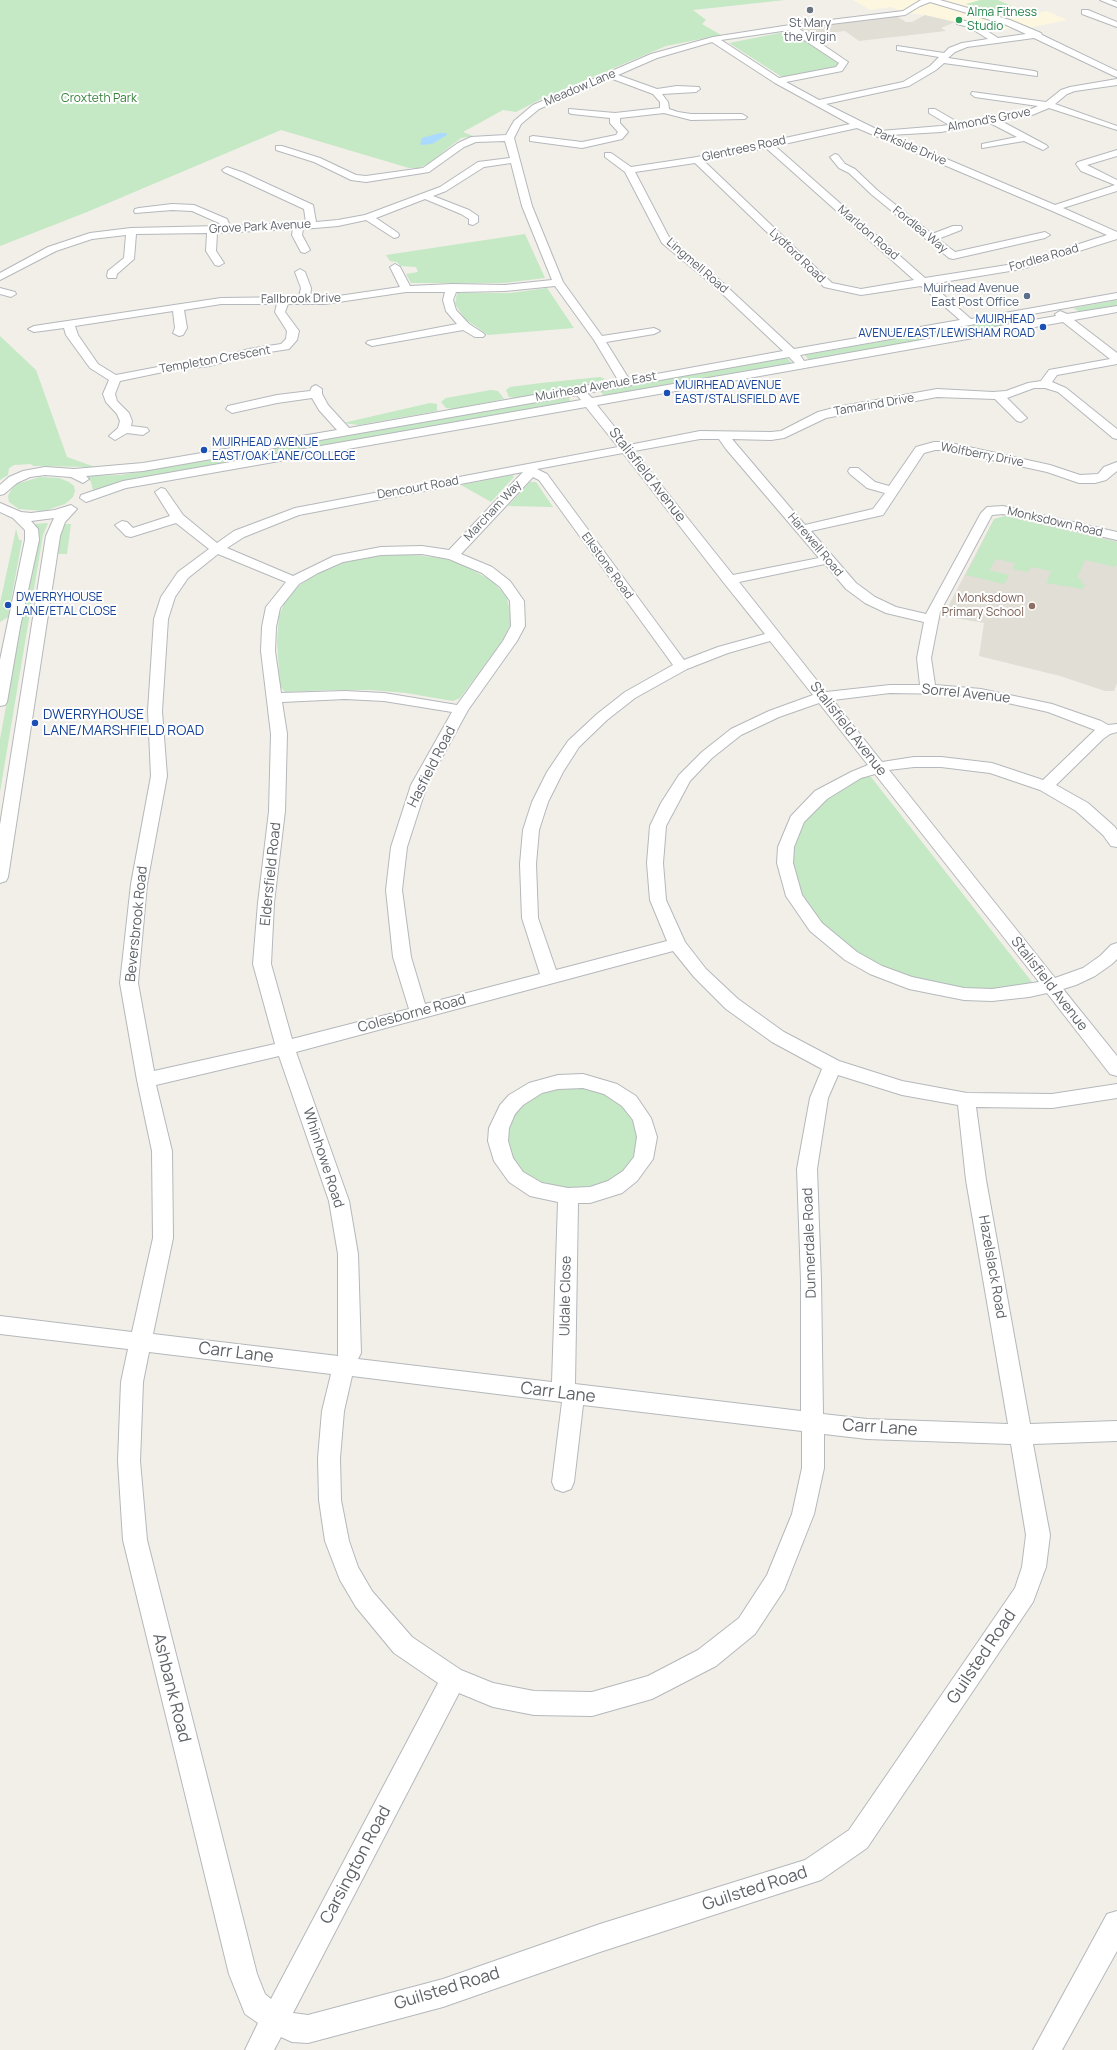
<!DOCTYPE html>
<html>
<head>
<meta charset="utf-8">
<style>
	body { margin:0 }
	canvas { display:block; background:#f1efe8 }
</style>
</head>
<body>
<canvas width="1117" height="2050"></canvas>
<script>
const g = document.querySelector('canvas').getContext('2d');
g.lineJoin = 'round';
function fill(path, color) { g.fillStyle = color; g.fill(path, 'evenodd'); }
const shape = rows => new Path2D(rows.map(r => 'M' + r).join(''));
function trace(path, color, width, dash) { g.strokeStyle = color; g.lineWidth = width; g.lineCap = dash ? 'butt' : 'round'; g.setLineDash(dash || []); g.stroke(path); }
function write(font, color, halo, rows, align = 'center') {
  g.font = font + ' Manrope,sans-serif'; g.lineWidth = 4; g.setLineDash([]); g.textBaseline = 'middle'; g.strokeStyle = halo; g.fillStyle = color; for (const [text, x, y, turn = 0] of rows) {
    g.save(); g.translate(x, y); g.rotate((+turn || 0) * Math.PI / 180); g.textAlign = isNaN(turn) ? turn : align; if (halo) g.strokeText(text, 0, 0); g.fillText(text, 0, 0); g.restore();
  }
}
const commercial = shape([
	[853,0,998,0,1033,14,1047,11,1067,20,1024,29,1019,27,992,32,980,25,981,24,964,19,955,22,907,12,905,13,891,7,870,10]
]);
const education = shape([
	[895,15,906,22,912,22,925,15,955,22,941,28,946,31,859,41,845,31,809,35,797,28],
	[1005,516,1117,541,1117,683,1114,691,1105,691,1060,676,979,656,984,623,943,616,994,519]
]);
const green = shape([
	[0,0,785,0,693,10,706,20,702,24,721,35,666,46,543,98,516,112,503,110,463,132,473,136,461,138,429,163,419,168,409,168,281,130,87,212,0,246],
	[980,0,998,0,1012,6,986,11,966,4],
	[790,31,793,31,842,63,838,68,788,78,782,77,729,43],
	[525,234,545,278,504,283,411,283,406,274,418,272,416,267,400,266,397,262,390,261,386,255],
	[547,288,574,328,488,335,465,319,455,304,457,293,510,293],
	[1117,300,1117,306,1080,312,1073,308],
	[1030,315,1036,320,809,360,805,355],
	[0,336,36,370,67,457,95,467,33,466,31,464,14,465,9,468,8,475,0,480],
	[787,358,792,363,604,396,600,391],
	[600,377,605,379,584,386,515,398,509,397,506,390,510,387,541,383],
	[491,390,498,391,504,399,453,409,446,408,441,402,446,398],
	[568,396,571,403,126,481,93,490,91,482,86,476,121,475],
	[430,403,437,404,437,411,359,425,343,423],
	[512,475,514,477,491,502,461,485],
	[40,477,59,478,69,482,74,486,75,491,73,497,65,504,44,511,19,509,9,502,8,496,11,490,17,484],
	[530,482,536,482,553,507,508,506],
	[1005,516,1117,542,1117,565,1115,567,1085,560,1077,578,1082,579,1081,583,1085,584,1083,589,1046,583,1051,571,1031,567,1028,572,1013,569,1015,563,996,559,989,570,1009,575,1004,584,966,575,994,519],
	[48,523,43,535,0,792,0,739,37,538,35,524],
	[65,524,71,524,67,554,60,554,57,553,60,536],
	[16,529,19,540,22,540,8,617,0,622,0,603],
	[383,555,412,555,442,558,461,564,489,579,499,588,507,598,510,612,510,625,501,643,460,698,453,701,406,693,371,690,329,690,285,692,280,686,277,642,279,616,285,601,297,587,314,575,346,562],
	[865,776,871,777,1032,982,1032,985,1021,988,973,990,922,981,870,962,848,948,818,921,798,892,791,861,796,834,811,811,850,782],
	[573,1087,597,1091,608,1095,630,1113,638,1130,638,1148,634,1157,618,1177,601,1186,558,1191,522,1175,504,1142,512,1115,528,1099,550,1089]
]);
const water = shape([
	[440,133,446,133,447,135,432,144,420,145,422,138]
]);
const minor = shape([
	[921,0,940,0,1010,20,1041,33,1042,35,1117,71,1117,77,1114,76,1034,38,967,47,955,52,948,58,1034,71,1037,72,1037,76,944,63,936,70,909,86,826,104,880,131,941,126,949,125,929,113,929,109,935,109,959,123,1027,111,1038,106,975,97,971,94,972,92,1046,102,1061,90,1070,87,1117,79,1117,85,1075,91,1067,94,1055,104,1117,126,1117,130,1049,108,1032,115,1001,121,1046,145,1048,147,1043,150,1024,141,982,148,982,144,1017,137,990,123,941,132,890,135,1055,205,1115,185,1081,171,1076,164,1078,162,1117,150,1117,156,1087,165,1117,180,1117,191,1063,208,1117,232,1117,239,1022,269,931,284,971,319,1117,293,1117,299,800,355,804,361,1056,316,1055,314,1060,311,1067,314,1117,306,1117,312,1074,320,1117,353,1117,364,1057,375,1052,382,1066,388,1117,429,1117,439,1113,438,1058,392,1045,388,1034,388,1007,398,1027,418,1021,422,1017,421,995,399,937,397,826,418,784,438,771,440,732,439,805,525,873,509,885,493,867,488,850,474,848,471,850,468,858,468,875,482,889,486,916,447,934,442,946,442,1050,465,1080,475,1098,474,1104,467,1117,462,1117,471,1106,480,1095,483,1079,483,1047,472,946,450,935,450,924,453,883,515,811,531,856,583,875,597,896,607,926,614,981,513,987,507,1003,506,1117,532,1117,540,1003,514,992,515,940,612,931,658,935,685,981,689,1052,704,1101,721,1108,725,1117,724,1117,732,1110,734,1103,739,1056,785,1088,803,1115,827,1117,830,1117,847,1111,846,1103,835,1076,811,1040,790,990,773,941,767,914,767,889,770,1055,978,1083,968,1100,956,1111,945,1117,943,1117,959,1112,964,1095,976,1076,985,1063,989,1117,1056,1117,1076,1110,1074,1047,993,1029,997,992,1001,964,1000,909,989,870,974,845,960,810,931,786,896,777,863,778,847,791,816,815,791,851,772,868,765,819,703,779,717,741,735,712,758,690,781,666,826,663,863,666,900,685,942,706,969,738,999,784,1032,839,1061,902,1081,967,1093,1052,1094,1117,1084,1117,1098,1052,1108,976,1107,986,1180,1030,1424,1117,1421,1117,1441,1033,1444,1050,1535,1046,1567,1033,1602,867,1848,821,1880,600,1952,443,2007,308,2043,292,2042,281,2037,274,2050,245,2050,258,2023,245,2014,229,1974,123,1540,118,1461,121,1382,128,1349,0,1334,0,1316,132,1332,153,1238,152,1151,137,1080,120,983,131,884,151,776,148,711,154,619,161,597,178,572,209,549,176,523,131,537,126,536,115,525,122,521,127,522,133,528,170,516,155,492,161,488,165,489,183,515,217,543,234,531,295,508,618,447,586,407,126,488,86,502,80,498,81,495,123,481,581,400,577,395,143,471,86,476,89,479,83,483,71,477,45,475,30,477,17,483,4,494,0,495,0,485,9,477,23,471,45,467,74,469,143,463,337,430,319,410,312,398,277,403,232,413,226,409,228,406,277,395,310,391,312,387,316,385,322,389,322,394,328,405,349,428,618,380,594,340,555,286,505,291,456,292,453,300,456,310,469,324,483,333,485,335,483,337,475,337,463,330,372,346,366,343,368,341,457,324,446,311,443,300,445,292,406,292,325,304,288,304,285,312,299,331,297,340,289,349,250,355,209,366,163,372,120,381,115,394,117,401,129,413,132,421,131,426,147,428,149,431,143,435,127,433,115,440,109,436,118,428,120,421,117,414,106,402,103,394,109,380,90,368,66,335,64,328,34,332,28,329,34,326,221,298,299,297,301,288,295,272,300,269,305,272,311,288,310,298,325,298,400,287,390,267,395,264,400,267,410,286,452,284,505,285,552,280,522,206,511,163,484,167,446,191,433,196,469,210,478,216,478,222,473,225,469,224,469,219,461,214,425,199,376,218,398,233,399,235,398,237,394,238,366,220,338,226,303,229,302,235,310,250,305,253,301,252,292,235,293,229,217,233,216,251,224,263,219,266,215,265,206,251,207,233,136,234,134,259,117,274,116,278,108,278,107,276,108,271,124,258,126,235,92,239,56,251,0,280,0,273,48,247,90,233,131,228,220,226,219,223,192,211,172,210,135,213,134,211,135,209,139,208,172,204,194,205,227,219,230,226,306,222,304,209,224,172,222,170,227,167,244,173,313,205,316,222,338,220,365,215,440,187,478,162,510,158,505,141,476,142,464,147,429,172,366,182,351,180,314,162,276,150,276,146,282,146,320,158,356,175,366,176,423,168,458,143,471,137,506,135,514,121,533,105,651,54,713,37,790,25,903,11,921,0],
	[930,2,1004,24,1026,34,998,38,975,23,960,20,956,22,957,24,969,27,988,39,962,43,949,48,944,53,897,46,897,50,939,57,930,66,903,82,819,100,786,82,842,71,848,62,798,28,905,15,920,6,930,2],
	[789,30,839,63,836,67,779,78,721,40,789,30],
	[712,42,775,83,850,124,697,157,631,167,611,153,605,153,605,157,625,172,662,243,715,287,783,351,629,379,606,342,654,334,660,331,654,328,602,336,563,282,532,206,514,138,521,124,539,109,610,78,653,94,660,102,660,108,615,113,569,109,569,113,572,114,610,118,610,123,618,132,616,135,582,142,533,136,530,137,530,141,582,148,622,139,628,132,620,123,620,118,664,113,691,120,745,119,747,117,742,114,691,114,678,112,669,109,668,102,662,94,696,92,700,89,699,87,677,86,657,89,618,75,657,58,712,42],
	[857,128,1050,210,1107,235,1020,263,925,278,775,146,857,128],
	[766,148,914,280,861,289,832,283,704,161,766,148],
	[695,163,824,287,861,295,921,286,960,320,794,349,723,283,670,239,635,172,695,163],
	[221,304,277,304,275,312,287,331,286,339,281,344,249,349,208,360,163,366,116,375,98,364,78,335,75,326,173,311,175,328,173,333,179,336,183,335,187,328,184,310,221,304],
	[1063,322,1110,359,1049,370,1041,381,1028,383,1006,391,993,392,937,389,837,407,818,412,781,431,771,432,700,431,629,445,597,405,1063,322],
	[789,357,795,363,592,398,587,393,789,357],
	[700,439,719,439,726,449,819,558,733,575,634,451,700,439],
	[623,453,724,583,765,634,718,647,684,660,547,474,537,469,623,453],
	[523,472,449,550,422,546,381,547,334,556,293,576,227,548,244,537,299,515,523,472],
	[533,477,539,480,673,665,625,692,597,714,568,741,547,772,532,802,523,830,520,864,522,918,540,974,425,1004,411,957,402,890,407,847,427,785,468,710,517,641,525,626,524,601,510,581,492,567,461,554,533,477],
	[218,554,286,582,266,607,262,627,261,651,271,734,269,811,258,903,253,964,275,1044,154,1071,138,983,147,884,167,776,162,711,168,619,175,597,188,578,218,554],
	[422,554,449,559,482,573,500,587,510,601,511,626,503,641,457,705,384,693,345,691,281,693,275,651,276,627,280,608,299,584,318,573,343,562,381,555,422,554],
	[825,564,846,589,865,603,886,613,924,622,917,658,920,685,890,685,826,692,739,582,825,564],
	[770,641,813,695,769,711,731,729,702,752,679,775,661,803,650,826,647,863,650,900,667,941,556,970,538,918,536,864,539,830,548,802,563,772,579,747,607,720,635,698,687,669,728,653,770,641],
	[890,693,953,694,981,697,1048,712,1095,730,1043,780,992,763,941,757,914,757,882,762,833,700,890,693],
	[345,699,384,701,452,712,411,785,391,847,386,890,393,957,409,1009,292,1039,271,964,274,903,285,811,287,734,282,702,345,699],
	[875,774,1039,982,992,989,964,988,912,977,882,966,857,952,822,923,802,895,793,863,794,847,804,822,827,799,861,778,875,774],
	[673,951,694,977,726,1009,772,1042,822,1069,810,1098,797,1169,801,1280,801,1411,575,1384,578,1203,590,1203,622,1193,637,1181,653,1159,657,1137,651,1118,636,1096,617,1084,583,1074,558,1075,529,1083,509,1095,500,1105,489,1128,488,1141,494,1161,509,1182,530,1196,558,1202,552,1382,358,1359,361,1353,358,1254,349,1201,296,1052,673,951],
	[279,1056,329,1201,338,1254,338,1356,153,1334,173,1238,172,1151,156,1085,279,1056],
	[838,1075,902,1095,958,1105,966,1180,1008,1424,867,1419,823,1414,821,1280,817,1169,828,1098,838,1075],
	[583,1088,604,1094,622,1106,633,1120,637,1137,634,1157,623,1171,608,1181,590,1187,568,1188,542,1183,523,1172,513,1158,508,1141,509,1128,515,1114,523,1105,542,1093,558,1089,583,1088],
	[149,1352,331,1374,322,1411,318,1458,319,1500,325,1541,340,1580,356,1607,394,1653,438,1683,271,1999,265,1994,257,1974,147,1540,140,1461,143,1382,149,1352],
	[352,1376,562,1402,552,1482,555,1489,563,1492,571,1489,574,1482,583,1405,802,1431,802,1468,792,1514,767,1575,739,1618,698,1650,648,1676,592,1692,534,1691,493,1683,461,1670,412,1637,372,1591,358,1567,349,1541,341,1500,340,1458,344,1411,352,1376],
	[824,1434,867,1439,1011,1444,1026,1535,1022,1567,1015,1588,849,1830,805,1860,600,1924,443,1979,308,2015,293,2013,459,1693,493,1707,534,1715,592,1716,652,1699,716,1666,755,1634,784,1590,814,1514,824,1468,824,1434],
	[1100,0,1111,0,1117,2,1117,7,1100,0],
	[1082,10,1088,10,1117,22,1117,27,1082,14,1082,10],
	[835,154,838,155,845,164,855,169,877,190,932,234,953,226,961,226,962,228,961,230,938,239,955,252,1045,232,1050,235,1045,238,953,259,949,258,871,194,849,173,839,168,830,157,835,154],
	[0,288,15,292,16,294,11,297,0,294,0,288],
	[0,503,21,512,31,513,55,510,71,505,77,509,65,522,60,536,8,877,6,881,0,883,0,825,46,536,54,518,31,521,38,529,39,540,20,627,7,702,5,705,0,706,0,660,25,540,25,530,13,518,0,512,0,503],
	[1117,1911,1117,1951,1062,2050,1033,2050,1107,1914,1117,1911]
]);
const markers = [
	[810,10,4,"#6b7280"],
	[959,20,4,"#2e9e5b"],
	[1027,296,4,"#5c6f8a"],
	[1043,327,4,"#1a4fb4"],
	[667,393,4,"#1a4fb4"],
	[204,450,4,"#1a4fb4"],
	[8,605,4,"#1a4fb4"],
	[1032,606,4,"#8d6e63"],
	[35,723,4,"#1a4fb4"]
];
const farLeisurenames = [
	["Alma Fitness",967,13],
	["Studio",967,27]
];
const farWorshipnames = [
	["St Mary",810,24],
	["the Virgin",810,38]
];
const farStreetnames = [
	["Meadow Lane",580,88,-23],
	["Almond's Grove",989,120,-11],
	["Parkside Drive",910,147,23],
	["Glentrees Road",744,149,-12],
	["Grove Park Avenue",260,227,-3],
	["Fordlea Way",920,230,39],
	["Marldon Road",868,233,41],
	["Lydford Road",797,256,44],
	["Fordlea Road",1044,258,-16],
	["Lingmell Road",697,266,41],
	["Fallbrook Drive",301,299,-1],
	["Templeton Crescent",215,360,-10],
	["Muirhead Avenue East",596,387,-10],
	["Tamarind Drive",874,405,-10],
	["Wolfberry Drive",982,455,11],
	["Dencourt Road",418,488,-10],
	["Marcham Way",493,511,-47],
	["Monksdown Road",1055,522,13],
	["Harewell Road",815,545,50],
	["Elkstone Road",607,566,54]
];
const farParknames = [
	["Croxteth Park",99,99]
];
const farServicenames = [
	["Muirhead Avenue",1019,289],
	["East Post Office",1019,303]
];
const farTransitnames = [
	["MUIRHEAD",1035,320,"right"],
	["AVENUE/EAST/LEWISHAM ROAD",1035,334,"right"],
	["MUIRHEAD AVENUE",675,386],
	["EAST/STALISFIELD AVE",675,400],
	["MUIRHEAD AVENUE",212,443],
	["EAST/OAK LANE/COLLEGE",212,457],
	["DWERRYHOUSE",16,598],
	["LANE/ETAL CLOSE",16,612]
];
const farEducationnames = [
	["Monksdown",1024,599],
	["Primary School",1024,613]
];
const streetNames = [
	["Stalisfield Avenue",647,475,52],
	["Sorrel Avenue",966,694,6],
	["Stalisfield Avenue",848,729,52],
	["Hasfield Road",432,767,-63],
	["Eldersfield Road",271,874,-84],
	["Beversbrook Road",137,924,-84],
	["Stalisfield Avenue",1049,984,52],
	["Colesborne Road",412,1014,-15],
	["Whinhowe Road",323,1158,72],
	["Dunnerdale Road",810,1243,-92],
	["Hazelslack Road",992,1267,80],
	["Uldale Close",566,1296,-89]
];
const transitNames = [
	["DWERRYHOUSE",43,715],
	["LANE/MARSHFIELD ROAD",43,731]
];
const nearStreetnames = [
	["Carr Lane",236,1353,7],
	["Carr Lane",558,1393,7],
	["Carr Lane",880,1428,4],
	["Guilsted Road",982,1657,-56],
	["Ashbank Road",171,1688,76],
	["Carsington Road",356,1865,-62],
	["Guilsted Road",755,1889,-18],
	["Guilsted Road",447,1989,-17]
];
fill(commercial, '#fef7e0');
fill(education, '#e1ded6');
fill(green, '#c5e8c5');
fill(water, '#aadaff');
trace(minor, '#b5b8bc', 2);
fill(minor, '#fff');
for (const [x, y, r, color] of markers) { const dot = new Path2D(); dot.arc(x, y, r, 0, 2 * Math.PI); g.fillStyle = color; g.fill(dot); trace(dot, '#fff', 1.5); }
write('12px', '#27864d', '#fff', farLeisurenames, 'left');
write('12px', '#5b616d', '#fff', farWorshipnames);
write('12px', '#5f6368', '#fff', farStreetnames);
write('12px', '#348238', '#fff', farParknames);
write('12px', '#4e5e75', '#fff', farServicenames, 'right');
write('12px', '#164399', '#fff', farTransitnames, 'left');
write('12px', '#785e54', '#fff', farEducationnames, 'right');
write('14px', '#5f6368', '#fff', streetNames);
write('14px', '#164399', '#fff', transitNames, 'left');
write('17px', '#5f6368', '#fff', nearStreetnames);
</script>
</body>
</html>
